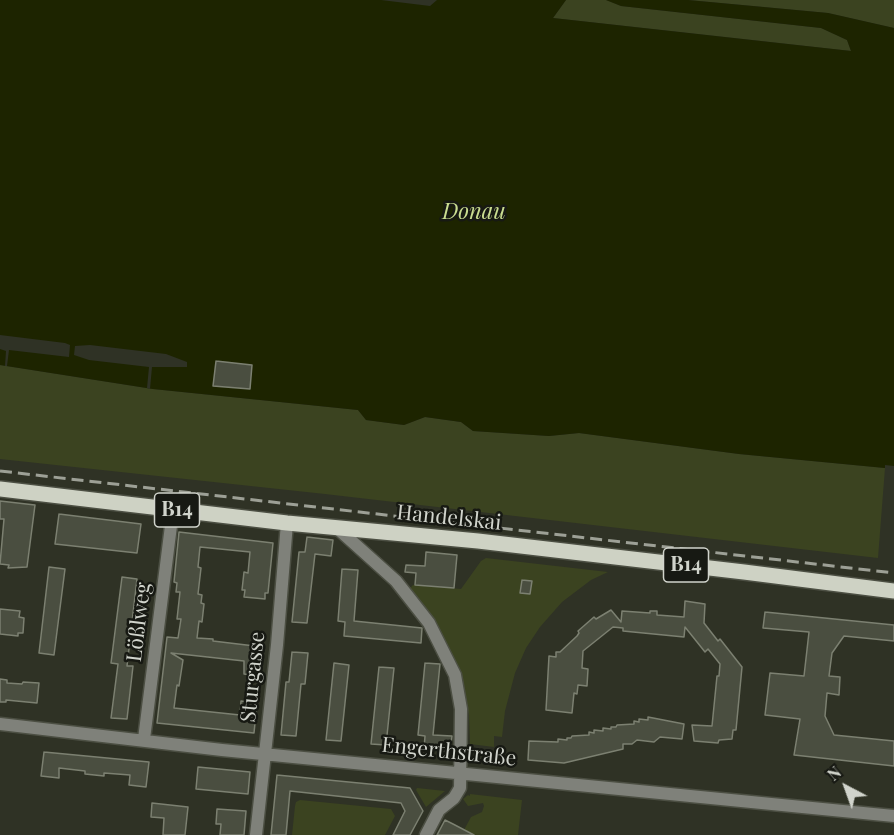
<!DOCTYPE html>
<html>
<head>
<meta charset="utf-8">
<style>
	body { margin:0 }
	#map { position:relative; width:894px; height:835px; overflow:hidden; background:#2f3225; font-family:"Playfair Display",serif }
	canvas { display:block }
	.north { position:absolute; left:816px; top:757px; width:60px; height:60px; -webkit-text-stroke:4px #171913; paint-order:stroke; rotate:319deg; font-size:16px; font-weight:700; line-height:24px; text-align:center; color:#d1d4cc }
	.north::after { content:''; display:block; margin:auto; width:21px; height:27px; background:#d1d4cc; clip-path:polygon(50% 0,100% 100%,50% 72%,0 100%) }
</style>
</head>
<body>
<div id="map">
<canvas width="894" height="835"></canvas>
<div class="north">N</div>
</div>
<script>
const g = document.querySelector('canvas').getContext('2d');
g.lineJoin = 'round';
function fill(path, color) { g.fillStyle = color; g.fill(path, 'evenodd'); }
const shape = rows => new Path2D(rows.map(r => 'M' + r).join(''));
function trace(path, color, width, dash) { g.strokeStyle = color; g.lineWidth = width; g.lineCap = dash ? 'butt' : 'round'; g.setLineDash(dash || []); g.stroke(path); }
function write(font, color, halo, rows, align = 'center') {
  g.font = font + ' "Playfair Display",serif'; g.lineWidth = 5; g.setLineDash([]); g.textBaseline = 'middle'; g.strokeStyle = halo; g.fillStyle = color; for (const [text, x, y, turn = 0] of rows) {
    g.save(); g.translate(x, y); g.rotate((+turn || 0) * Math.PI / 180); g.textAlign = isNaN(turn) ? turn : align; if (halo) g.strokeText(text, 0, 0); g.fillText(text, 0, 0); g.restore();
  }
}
const green = shape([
	[566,0,606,0,621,6,821,28,847,40,851,51,553,18],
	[688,0,894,0,894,28,828,13],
	[0,365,153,389,358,410,366,420,404,425,425,417,461,422,473,431,549,436,579,433,739,454,885,468,878,558,325,494,0,459],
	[486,558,608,572,591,580,562,602,540,627,526,648,515,673,505,711,502,737,494,736,494,747,470,744,469,715,459,674,437,626,410,588,413,585,461,589,481,561],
	[417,788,445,791,426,807,416,790],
	[470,794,522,800,518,835,471,835,464,830,471,817,482,812,484,806,483,803,468,806,463,799,468,795,470,796],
	[300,800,391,809,395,816,385,835,292,835,295,806,296,802]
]);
const water = shape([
	[0,0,381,0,430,6,437,0,566,0,553,18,851,51,847,40,821,28,621,6,606,0,688,0,828,13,894,28,894,466,885,465,885,468,739,454,579,433,549,436,473,431,461,422,425,417,404,425,366,420,358,410,153,389,0,365]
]);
const pier = shape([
	[0,335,65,343,70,345,69,357,9,350,7,366,5,366,6,351,0,349],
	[90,345,166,354,187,362,187,367,152,367,150,389,147,388,149,367,89,360,74,355,75,346]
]);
const building = shape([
	[216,361,252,365,250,389,213,386,216,361],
	[0,501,35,505,27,567,8,568,9,565,0,564,4,519,0,519,0,501],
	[59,514,141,524,137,553,55,544,59,514],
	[179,532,273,543,268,593,265,593,265,599,244,597,245,590,242,590,244,572,248,573,250,552,200,547,198,567,201,568,198,594,202,595,201,603,204,604,202,622,199,621,197,638,213,639,213,641,263,647,259,676,244,674,244,661,171,653,183,660,179,686,177,685,174,708,240,715,241,701,257,703,254,733,157,723,167,637,178,638,181,619,177,619,180,592,176,592,177,583,174,582,179,532],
	[307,537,333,540,331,556,315,554,307,623,292,622,299,552,305,552,307,537],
	[426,552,457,555,454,588,415,585,416,573,405,572,406,565,425,566,426,552],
	[49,567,65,569,54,655,39,653,49,567],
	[342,569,358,570,354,621,422,628,421,643,344,636,345,622,338,621,342,569],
	[122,577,137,579,127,666,133,666,127,719,111,718,118,664,111,663,122,577],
	[522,580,532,581,530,594,520,593,522,580],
	[685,601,705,604,704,623,718,641,720,639,742,667,736,730,733,730,732,739,719,740,718,743,694,741,692,725,712,726,717,676,719,676,720,664,708,649,705,652,685,627,684,637,623,631,623,628,613,627,583,651,582,668,588,669,587,686,578,685,577,694,574,693,572,713,546,710,549,656,556,657,556,652,560,652,577,636,579,633,578,631,594,617,596,619,611,610,621,622,622,611,650,613,650,611,657,611,657,615,684,617,685,601],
	[0,609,20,611,19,617,24,618,23,633,18,633,18,636,0,634,0,609],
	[765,612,894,625,894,641,844,636,832,653,829,676,840,677,839,695,827,693,825,716,834,735,894,741,894,766,794,755,800,719,765,715,770,673,804,676,809,632,763,628,765,612],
	[292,652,308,653,305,684,301,684,296,736,281,735,286,682,289,682,292,652],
	[334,663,349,665,341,741,326,740,334,663],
	[425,663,440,664,433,735,452,736,450,752,424,749,425,736,418,735,425,663],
	[379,667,394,668,386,745,371,744,379,667],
	[0,679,7,680,7,683,22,684,23,682,39,683,37,703,6,700,6,702,0,702,0,679],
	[648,717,684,724,682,739,660,737,654,742,637,740,632,744,623,744,623,749,564,763,528,760,529,741,558,742,558,739,567,740,567,738,571,738,572,736,589,735,589,732,594,733,594,730,603,731,603,728,611,729,611,727,616,727,617,725,634,724,634,721,639,722,639,719,648,720,648,717],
	[44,752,149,762,146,787,129,785,130,775,104,773,104,776,85,774,85,771,59,768,59,778,41,776,44,752],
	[198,767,250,772,248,794,196,789,198,767],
	[277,775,410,788,423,811,410,835,393,835,405,811,401,803,290,791,286,835,271,835,277,775],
	[152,803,188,807,185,835,163,835,164,818,151,817,152,803],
	[217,809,246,811,244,835,220,835,221,824,216,824,217,809],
	[445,820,453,824,474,835,437,835,445,820]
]);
const minor = shape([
	[337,528,396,581,429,623,455,675,461,709,460,788,454,798,439,810,426,835],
	[0,724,222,750,894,816],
	[144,739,173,510],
	[256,835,277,645,287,523]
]);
const major = shape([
	[0,489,287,523,478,541,744,572,894,591]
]);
const rail = shape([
	[0,471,894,573]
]);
const shields = [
	[177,510,45],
	[686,565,45]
];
const shieldNames = [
	["B14",177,510],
	["B14",686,565]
];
const streetNames = [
	["Handelskai",449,518,6],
	["Lößlweg",139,622,-83],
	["Sturgasse",253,677,-84],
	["Engerthstraße",449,752,6]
];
const waterNames = [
	["Donau",474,212]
];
fill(green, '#3b4320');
fill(water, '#1d2400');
fill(pier, '#2f3225');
fill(building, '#4a4e40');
trace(building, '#7c8071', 1.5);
trace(minor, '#4c4f43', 15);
trace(major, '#4c4f43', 18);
trace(minor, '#7f817a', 12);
trace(major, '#ced2c4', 15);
trace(rail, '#9da096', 3, [12, 6]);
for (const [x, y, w] of shields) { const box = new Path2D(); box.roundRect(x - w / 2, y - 17, w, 34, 4.5); g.fillStyle = '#171913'; g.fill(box); trace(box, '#d1d4cc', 1.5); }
write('bold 20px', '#d1d4cc', null, shieldNames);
write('21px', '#d1d4cc', '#171913', streetNames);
write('italic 22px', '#cadd90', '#171913', waterNames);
</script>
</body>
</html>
